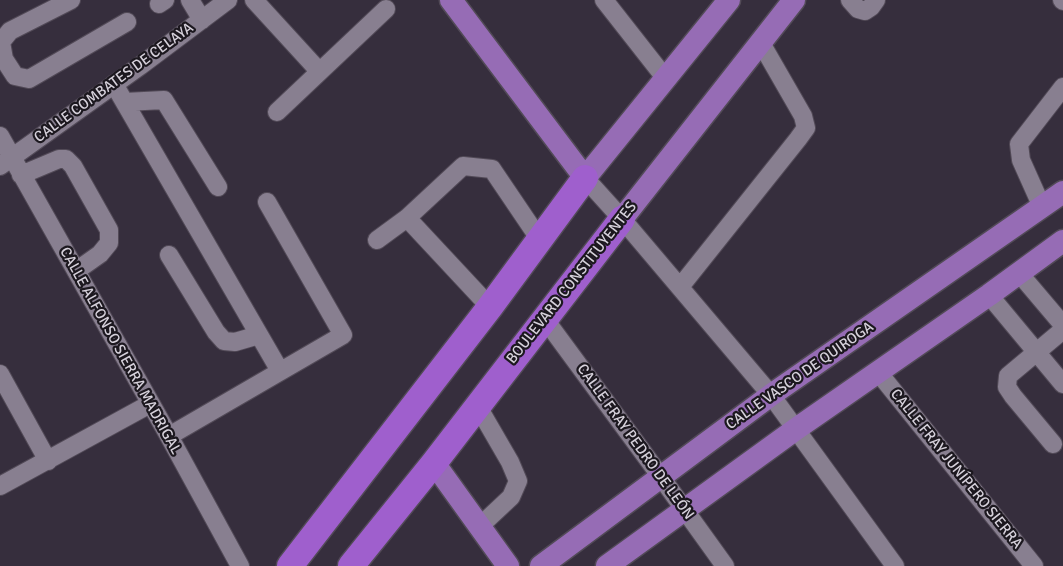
<!DOCTYPE html>
<html>
<head>
<meta charset="utf-8">
<style>
	body { margin:0 }
	canvas { display:block; background:#362e3d }
</style>
</head>
<body>
<canvas width="1063" height="566"></canvas>
<script>
const g = document.querySelector('canvas').getContext('2d');
g.lineJoin = 'round';
const shape = rows => new Path2D(rows.map(r => 'M' + r).join(''));
function trace(path, color, width, dash) { g.strokeStyle = color; g.lineWidth = width; g.lineCap = dash ? 'butt' : 'round'; g.setLineDash(dash || []); g.stroke(path); }
function write(font, color, halo, rows, align = 'center') {
  g.font = font + ' Signika,sans-serif'; g.lineWidth = 4.5; g.setLineDash([]); g.textBaseline = 'middle'; g.strokeStyle = halo; g.fillStyle = color; for (const [text, x, y, turn = 0] of rows) {
    g.save(); g.translate(x, y); g.rotate((+turn || 0) * Math.PI / 180); g.textAlign = isNaN(turn) ? turn : align; if (halo) g.strokeText(text, 0, 0); g.fillText(text, 0, 0); g.restore();
  }
}
const minor = shape([
	[71,0,10,31,1,42,4,59,15,76,29,79,127,22],
	[190,0,202,20],
	[254,0,319,71],
	[604,0,666,79],
	[850,0,858,9,865,11,871,7,876,0],
	[1062,0,1063,1],
	[159,4,165,0],
	[114,84,280,371],
	[125,102,164,100,218,187],
	[277,112,386,9],
	[0,136,169,436,240,566],
	[0,166,140,66,228,0],
	[21,175,59,159,66,159,73,166,109,230,109,243,100,254,76,271],
	[585,178,622,219,771,395,895,566],
	[1042,207,1021,160,1019,144,1063,87],
	[407,218,490,307],
	[377,240,407,218,463,166,492,169,540,240],
	[169,255,216,332,224,341,235,342,259,335],
	[1019,273,1063,325],
	[680,287,798,139,806,128,803,116,761,43],
	[989,295,1063,384],
	[544,318,661,477,725,566],
	[878,372,1034,566],
	[0,374,48,461],
	[477,405,510,462,518,481,511,497,479,527],
	[169,436,343,335,267,202],
	[1053,444,1013,396,1007,387,1008,376,1063,330],
	[0,486,150,404]
]);
const major = shape([
	[451,0,585,178,729,0],
	[622,219,794,0],
	[434,463,508,566],
	[541,566,771,395,1063,192],
	[607,566,796,429,989,295,1063,241]
]);
const highway = shape([
	[290,566,490,307,585,178],
	[351,566,434,463,622,219]
]);
const streetNames = [
	["CALLE COMBATES DE CELAYA",114,83,-36],
	["BOULEVARD CONSTITUYENTES",572,283,-52],
	["CALLE ALFONSO SIERRA MADRIGAL",120,351,61],
	["CALLE VASCO DE QUIROGA",800,376,-35],
	["CALLE FRAY PEDRO DE LEÓN",635,442,54],
	["CALLE FRAY JUNÍPERO SIERRA",956,469,51]
];
trace(minor, '#524a57', 20);
trace(major, '#524a57', 25);
trace(highway, '#524a57', 29);
trace(minor, '#887f90', 18);
trace(major, '#966cb5', 22);
trace(highway, '#9f5fcd', 26);
write('15px', '#d6d1db', '#1c181f', streetNames);
</script>
</body>
</html>
